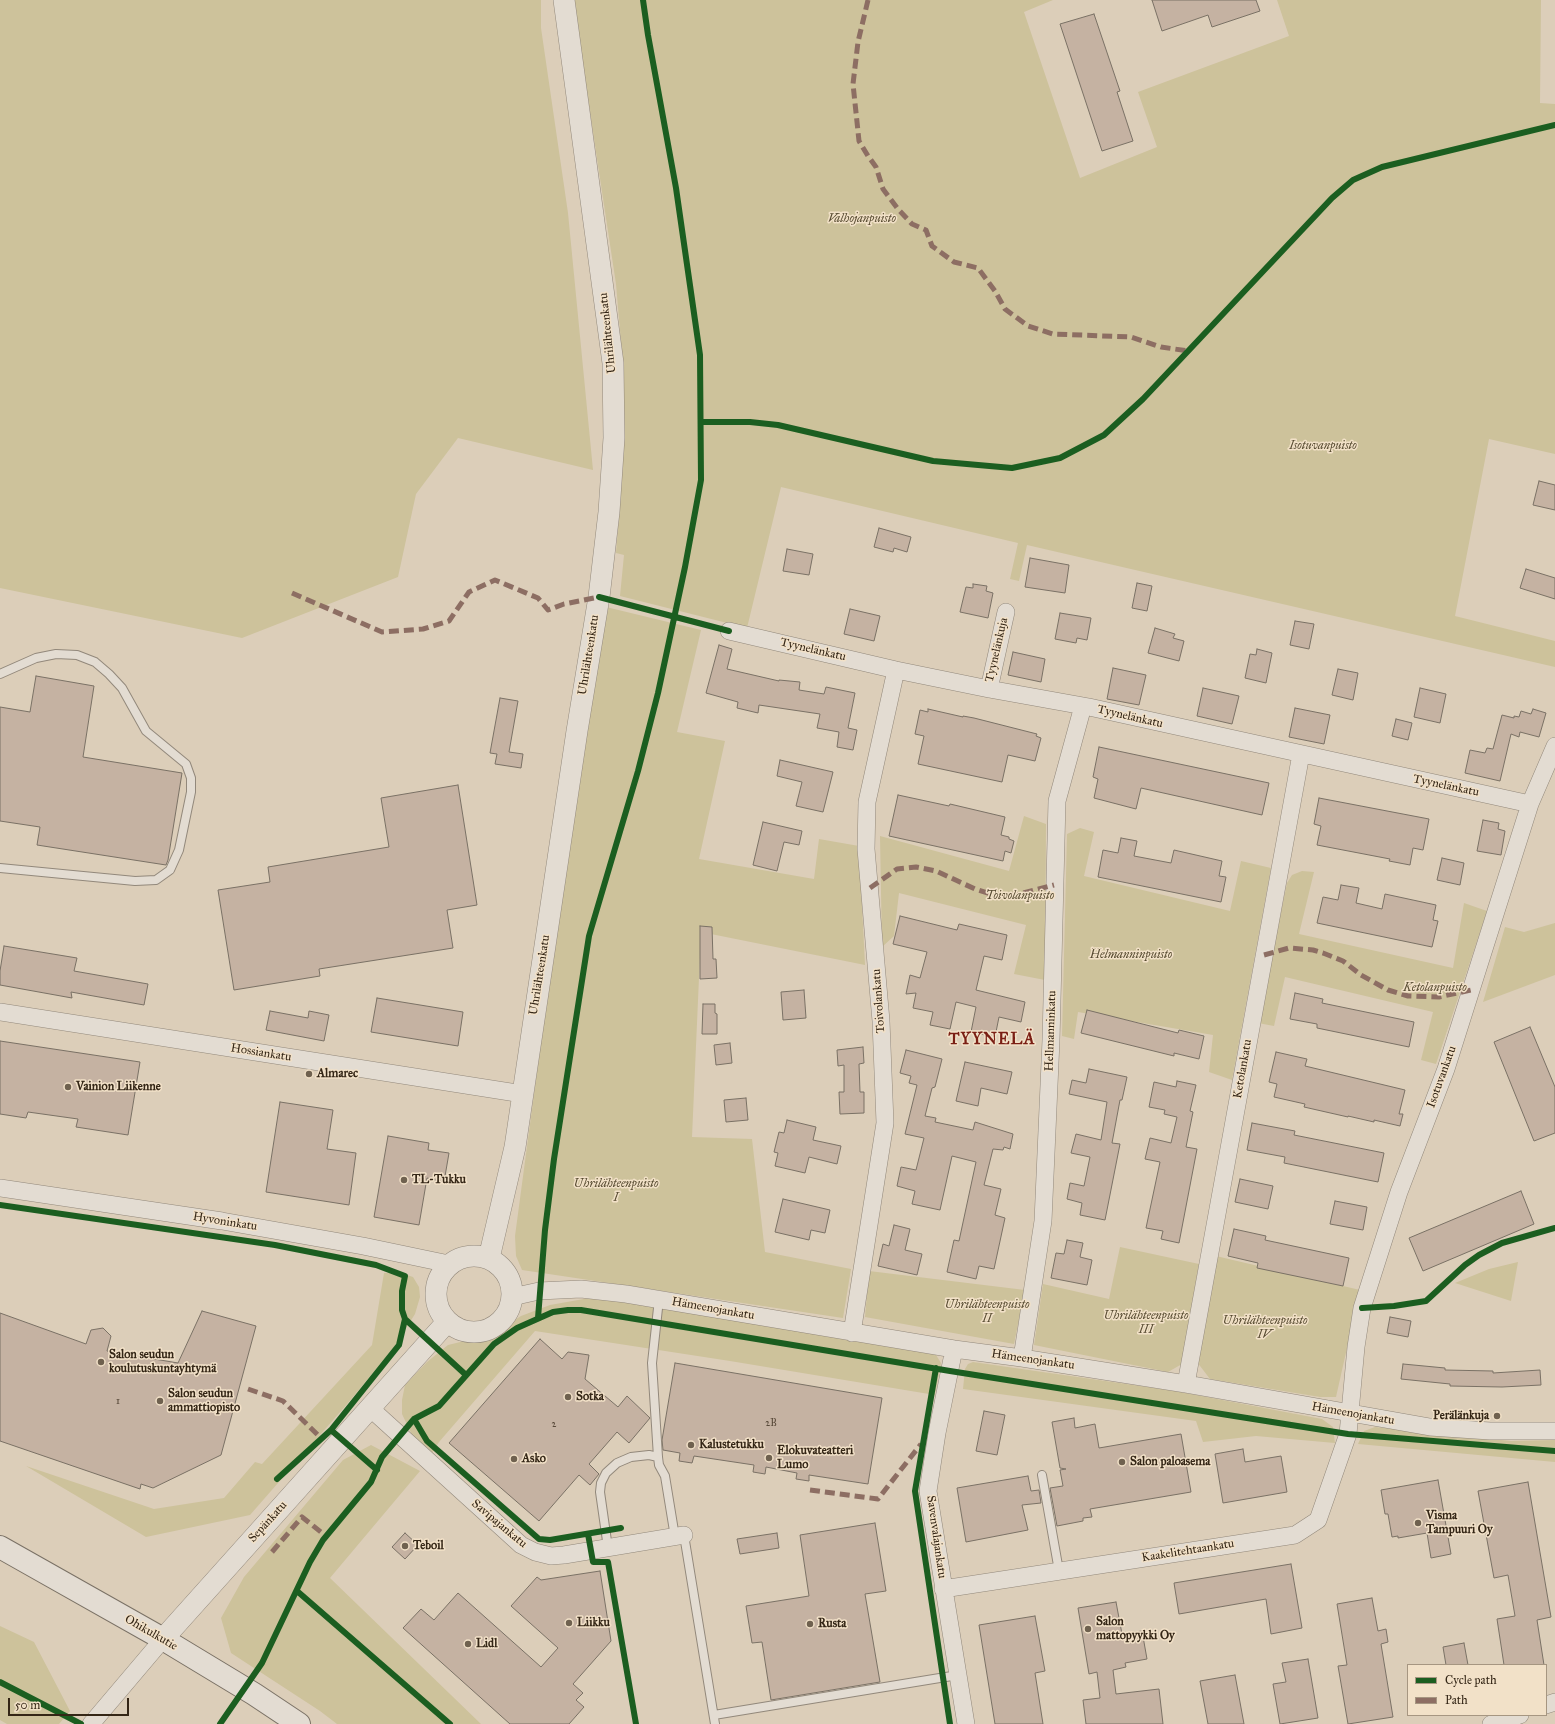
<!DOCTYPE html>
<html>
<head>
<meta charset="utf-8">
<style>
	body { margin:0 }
	#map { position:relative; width:1555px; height:1724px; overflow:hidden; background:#dcceb9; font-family:"IM FELL Great Primer",serif }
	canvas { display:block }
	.legend { position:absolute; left:1407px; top:1664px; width:140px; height:52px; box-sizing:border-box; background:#f2e1c8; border:1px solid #a69681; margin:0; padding:5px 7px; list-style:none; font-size:12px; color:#342616 }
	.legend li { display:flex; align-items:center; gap:8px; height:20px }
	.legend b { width:20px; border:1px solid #a69681 }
	.scale { position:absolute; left:8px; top:1698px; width:121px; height:18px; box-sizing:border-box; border:2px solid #342616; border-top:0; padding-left:5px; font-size:12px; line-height:14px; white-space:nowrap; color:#342616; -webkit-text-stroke:3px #f2e1c8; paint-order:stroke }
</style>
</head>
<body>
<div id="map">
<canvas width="1555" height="1724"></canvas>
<ul class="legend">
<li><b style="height:5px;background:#1b5e20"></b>Cycle path</li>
<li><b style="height:5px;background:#8d6e63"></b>Path</li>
</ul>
<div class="scale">50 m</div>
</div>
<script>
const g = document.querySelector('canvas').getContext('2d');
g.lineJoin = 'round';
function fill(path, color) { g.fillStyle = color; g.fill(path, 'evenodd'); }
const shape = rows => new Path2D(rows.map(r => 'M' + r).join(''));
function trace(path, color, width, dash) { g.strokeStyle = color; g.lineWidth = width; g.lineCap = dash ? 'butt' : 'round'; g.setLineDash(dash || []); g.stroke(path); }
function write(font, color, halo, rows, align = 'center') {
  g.font = font + ' "IM FELL Great Primer",serif'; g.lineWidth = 3; g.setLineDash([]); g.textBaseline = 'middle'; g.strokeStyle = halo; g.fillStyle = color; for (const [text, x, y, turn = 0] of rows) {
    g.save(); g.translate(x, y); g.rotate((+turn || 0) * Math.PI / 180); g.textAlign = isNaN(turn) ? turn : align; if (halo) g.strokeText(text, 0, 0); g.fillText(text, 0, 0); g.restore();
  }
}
const green = shape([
	[0,0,541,0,541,28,568,213,593,470,458,438,416,494,398,577,242,638,0,588],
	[573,0,1053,0,1024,12,1080,178,1157,147,1138,92,1289,36,1277,0,1541,0,1540,103,1555,104,1555,454,1489,439,1455,616,1555,641,1555,667,1027,545,1019,581,1010,579,1018,543,781,487,747,628,620,596,624,555,616,553,622,475,623,366,616,284],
	[606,607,701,630,677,732,725,741,699,859,814,879,819,839,859,846,865,965,701,932,692,1137,752,1139,765,1252,851,1269,843,1318,522,1270,516,1256,515,1236,539,1057],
	[1024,816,1046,824,1045,980,1014,974,1026,925,899,893,894,936,882,947,880,836,1009,871],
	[1080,828,1094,832,1084,876,1230,911,1241,861,1271,868,1232,1080,1209,1072,1213,1035,1078,1012,1074,1039,1062,1036,1067,834],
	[1302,871,1314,872,1299,934,1453,968,1464,903,1487,911,1436,1064,1421,1060,1433,1012,1285,977,1274,1026,1258,1023,1287,883,1292,875],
	[1555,923,1555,975,1483,1002,1505,927,1524,932],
	[1120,1247,1199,1264,1182,1364,1168,1372,1034,1345,1043,1284,1109,1299],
	[1216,1256,1360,1290,1336,1397,1320,1397,1210,1379,1197,1362],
	[1518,1262,1511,1301,1455,1283,1489,1269],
	[869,1271,1025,1290,1014,1344,865,1317],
	[384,1273,401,1273,413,1277,419,1287,420,1297,415,1314,394,1347,348,1403,250,1515,146,1537,26,1466,154,1509,224,1498,255,1462,262,1464,372,1345],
	[595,1297,926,1351,936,1355,941,1363,935,1395,730,1361,535,1331,439,1442,431,1455,413,1437,402,1414,402,1400,405,1385,427,1362,448,1345,493,1334,521,1316,550,1305],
	[973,1362,1175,1391,1322,1419,1333,1427,1335,1443,1256,1436,1203,1442,1196,1421,963,1389,965,1369,968,1364],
	[1375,1427,1511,1441,1555,1440,1555,1462,1358,1444,1364,1431],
	[371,1445,420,1471,330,1578,481,1724,337,1724,320,1711,231,1653,221,1618,244,1577,343,1460],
	[0,1626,34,1642,70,1711,59,1724,7,1724,0,1720]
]);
const building = shape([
	[1152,0,1256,0,1260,11,1212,27,1208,15,1162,31,1152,0],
	[1094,14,1120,91,1117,92,1133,141,1102,151,1060,24,1094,14],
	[1539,481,1555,485,1555,510,1533,505,1539,481],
	[879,528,911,537,907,552,894,548,893,552,874,547,879,528],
	[787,549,813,554,809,575,783,571,787,549],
	[1030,558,1069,565,1065,593,1025,587,1030,558],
	[1526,569,1555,578,1555,599,1520,588,1526,569],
	[1137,583,1152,586,1147,611,1132,608,1137,583],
	[973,584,987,586,986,591,993,593,988,618,960,612,966,587,973,588,973,584],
	[850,609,880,616,874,641,844,634,850,609],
	[1060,613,1091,618,1087,640,1077,638,1076,643,1055,639,1060,613],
	[1295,621,1314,624,1309,649,1290,645,1295,621],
	[1155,628,1175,634,1173,638,1184,641,1179,661,1148,653,1155,628],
	[719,645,732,649,727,669,779,681,779,680,800,682,799,690,824,694,826,687,855,693,848,728,857,730,853,750,837,747,839,732,817,728,820,714,759,705,758,713,737,708,738,702,706,693,719,645],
	[1257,649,1272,653,1266,683,1245,678,1250,654,1256,655,1257,649],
	[1013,652,1045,659,1041,682,1008,675,1013,652],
	[1113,668,1146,675,1139,705,1107,699,1113,668],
	[1338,669,1358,673,1353,700,1332,695,1338,669],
	[36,676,94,686,83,757,182,773,168,860,166,865,37,845,40,827,0,821,0,707,30,712,36,676],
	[1203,688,1239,696,1232,724,1197,716,1203,688],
	[1420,688,1446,694,1440,723,1414,717,1420,688],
	[500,698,518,701,509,752,523,754,521,768,495,764,497,754,490,753,500,698],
	[1295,708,1330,715,1324,744,1289,737,1295,708],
	[928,709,963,717,963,716,974,718,1037,734,1036,736,1041,738,1035,761,1008,755,1002,782,918,764,924,736,915,734,920,710,928,712,928,709],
	[1533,709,1546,713,1539,737,1520,732,1519,737,1511,734,1500,781,1465,773,1470,750,1485,753,1487,748,1493,749,1502,715,1514,718,1514,716,1519,717,1521,711,1531,714,1533,709],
	[1396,719,1412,723,1408,740,1392,736,1396,719],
	[1099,747,1269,783,1262,815,1141,788,1136,809,1094,798,1098,779,1093,777,1099,747],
	[780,760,833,772,823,812,796,806,802,782,777,776,780,760],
	[458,785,477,905,447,910,453,948,319,969,320,976,234,990,218,890,270,882,268,867,389,847,381,798,458,785],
	[898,795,949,806,950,804,1005,817,1001,835,1009,837,1009,839,1014,841,1011,853,1005,851,1003,861,889,836,898,795],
	[1319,798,1429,819,1423,850,1413,848,1410,865,1389,861,1390,859,1317,845,1321,826,1314,824,1319,798],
	[1483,820,1499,823,1498,829,1505,831,1501,855,1477,851,1483,820],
	[763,822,802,831,799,845,784,842,777,871,753,865,763,822],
	[1121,838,1137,841,1134,856,1171,863,1174,850,1222,861,1219,876,1226,877,1221,902,1098,877,1103,850,1118,853,1121,838],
	[1442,858,1464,863,1460,885,1437,880,1442,858],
	[1341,885,1359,888,1356,903,1382,909,1385,894,1436,905,1433,920,1438,921,1432,947,1317,923,1323,897,1338,900,1341,885],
	[900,916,957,930,959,924,1007,935,1002,960,984,956,976,990,1025,1002,1021,1022,999,1017,995,1037,971,1032,976,1007,956,1002,950,1029,930,1025,933,1012,913,1008,916,993,906,994,910,975,920,978,927,952,893,944,900,916],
	[700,926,712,927,713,959,716,959,717,978,700,979,700,926],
	[4,946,77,958,74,971,148,984,144,1005,71,992,72,998,0,985,0,971,4,946],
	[804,990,806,1018,783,1020,781,992,804,990],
	[1295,993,1323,999,1322,1003,1414,1022,1409,1047,1317,1028,1317,1024,1290,1019,1295,993],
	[377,998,463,1012,458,1046,371,1032,377,998],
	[703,1004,715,1004,715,1013,717,1014,717,1034,702,1034,703,1004],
	[1087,1010,1178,1033,1179,1030,1204,1036,1199,1059,1174,1053,1174,1056,1081,1033,1087,1010],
	[270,1011,308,1018,309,1011,329,1015,324,1041,266,1030,270,1011],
	[1530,1027,1555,1087,1555,1133,1534,1141,1494,1042,1530,1027],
	[0,1041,140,1062,128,1135,76,1127,78,1119,28,1112,26,1118,0,1114,0,1041],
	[730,1043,732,1063,716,1065,714,1045,730,1043],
	[863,1047,864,1063,859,1064,860,1092,864,1092,864,1113,840,1114,839,1092,844,1092,844,1065,838,1066,837,1050,863,1047],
	[906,1050,942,1059,935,1087,932,1088,925,1116,936,1118,935,1122,973,1130,975,1122,1013,1134,1010,1149,1004,1147,1003,1150,993,1149,984,1185,1001,1189,995,1215,1005,1218,994,1269,979,1266,976,1279,947,1272,954,1240,959,1241,976,1162,952,1156,940,1210,912,1204,915,1191,897,1186,901,1167,916,1170,924,1138,905,1134,917,1085,909,1083,911,1076,900,1073,906,1050],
	[1276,1052,1307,1059,1305,1066,1405,1090,1399,1114,1403,1114,1400,1126,1374,1120,1374,1122,1348,1116,1348,1117,1304,1107,1305,1104,1274,1097,1277,1084,1269,1082,1276,1052],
	[965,1062,1012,1072,1007,1094,981,1088,978,1106,956,1101,965,1062],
	[1089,1069,1127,1077,1122,1100,1120,1100,1112,1143,1120,1144,1105,1220,1080,1215,1082,1203,1067,1199,1070,1183,1084,1186,1090,1157,1071,1153,1076,1134,1101,1140,1107,1102,1069,1094,1072,1080,1086,1083,1089,1069],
	[1177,1081,1196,1085,1190,1111,1193,1112,1186,1147,1197,1149,1179,1243,1161,1239,1163,1231,1146,1228,1160,1162,1145,1159,1150,1138,1171,1143,1177,1117,1164,1114,1165,1110,1149,1107,1154,1082,1176,1087,1177,1081],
	[746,1098,748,1120,726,1122,724,1100,746,1098],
	[280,1102,333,1110,327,1149,356,1153,349,1205,266,1192,280,1102],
	[787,1120,816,1127,813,1140,841,1146,837,1164,809,1157,805,1173,775,1166,778,1153,774,1152,779,1132,784,1133,787,1120],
	[1252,1123,1295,1131,1294,1135,1384,1153,1378,1182,1284,1163,1285,1157,1247,1150,1252,1123],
	[388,1136,429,1143,428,1150,449,1153,444,1182,427,1178,419,1225,374,1217,388,1136],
	[1240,1179,1273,1186,1268,1209,1235,1202,1240,1179],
	[1521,1191,1534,1224,1423,1271,1409,1238,1521,1191],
	[783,1199,830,1210,825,1233,811,1230,809,1240,775,1232,783,1199],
	[1335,1201,1367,1207,1363,1230,1330,1224,1335,1201],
	[894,1225,910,1229,905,1250,922,1254,917,1275,878,1266,883,1244,889,1246,894,1225],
	[1234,1229,1266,1236,1265,1240,1349,1258,1343,1286,1257,1268,1258,1263,1228,1256,1234,1229],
	[1067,1240,1083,1243,1080,1257,1092,1260,1087,1285,1051,1278,1056,1253,1064,1254,1067,1240],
	[202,1311,256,1326,221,1455,153,1488,141,1484,140,1489,0,1441,0,1313,86,1344,91,1330,103,1328,111,1336,107,1351,178,1363,202,1311],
	[1390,1317,1411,1321,1408,1337,1387,1333,1390,1317],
	[540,1339,562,1359,568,1352,589,1355,585,1379,618,1407,627,1396,650,1418,629,1443,617,1432,589,1464,599,1474,590,1485,579,1475,539,1521,449,1443,540,1339],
	[675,1363,882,1398,868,1484,809,1475,809,1481,796,1479,797,1473,766,1467,765,1474,753,1472,754,1465,694,1456,692,1463,679,1461,680,1453,663,1450,662,1440,675,1363],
	[1403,1364,1445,1368,1445,1370,1493,1371,1493,1373,1540,1370,1541,1385,1502,1387,1450,1386,1450,1384,1401,1379,1403,1364],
	[984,1411,1005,1415,997,1455,976,1451,984,1411],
	[1074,1418,1075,1428,1095,1424,1099,1448,1181,1434,1191,1492,1090,1509,1092,1517,1083,1518,1083,1521,1057,1526,1050,1488,1063,1486,1060,1470,1066,1469,1060,1468,1052,1422,1074,1418],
	[1243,1449,1245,1462,1281,1456,1287,1492,1223,1503,1215,1454,1243,1449],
	[1028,1476,1031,1491,1039,1490,1041,1503,1022,1505,1028,1530,966,1542,957,1488,1028,1476],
	[1438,1480,1451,1554,1431,1558,1427,1533,1398,1538,1398,1536,1392,1537,1388,1514,1385,1514,1381,1490,1438,1480],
	[1528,1482,1551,1617,1537,1620,1544,1665,1504,1665,1497,1619,1515,1616,1508,1575,1494,1578,1478,1491,1528,1482],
	[875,1523,886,1591,865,1594,880,1682,771,1700,762,1642,752,1643,746,1606,809,1596,800,1535,875,1523],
	[405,1533,418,1545,405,1559,392,1547,405,1533],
	[777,1533,779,1548,740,1554,737,1539,777,1533],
	[1291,1564,1302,1628,1271,1634,1266,1599,1179,1614,1174,1583,1291,1564],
	[600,1571,611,1641,573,1684,583,1693,576,1700,584,1707,569,1724,510,1724,403,1628,421,1609,434,1620,458,1593,541,1667,558,1648,511,1606,537,1577,541,1580,600,1571],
	[1372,1598,1378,1631,1386,1629,1388,1642,1381,1644,1393,1717,1348,1724,1338,1666,1347,1665,1337,1604,1372,1598],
	[1116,1602,1122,1634,1142,1631,1147,1659,1125,1663,1126,1667,1113,1670,1116,1694,1159,1689,1163,1724,1086,1724,1083,1700,1100,1698,1097,1672,1089,1674,1078,1608,1116,1602],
	[1035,1616,1045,1671,1035,1673,1043,1724,995,1724,979,1625,1035,1616],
	[1464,1643,1468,1665,1446,1665,1443,1647,1464,1643],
	[1308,1659,1318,1718,1280,1724,1273,1684,1286,1682,1282,1663,1308,1659],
	[1235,1675,1244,1724,1208,1724,1200,1681,1235,1675]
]);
const service = shape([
	[0,674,36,658,56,654,77,655,95,662,109,674,122,688,146,731,186,764,191,778,191,792,179,850,170,870,156,880,135,881,0,868],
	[659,1299,652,1363,658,1457,659,1465,665,1476,675,1537],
	[1042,1475,1059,1571],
	[684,1535,715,1724],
	[608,1548,600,1492,601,1483,606,1473,617,1463,631,1457,649,1455,658,1457],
	[714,1715,958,1675]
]);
const minor = shape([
	[729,631,896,670,989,689,1089,707,1530,804],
	[989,689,1006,612],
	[0,1012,523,1094],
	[0,1188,222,1221,363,1246,449,1264],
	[512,1297,539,1291,581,1289,626,1294,954,1349,1022,1358,1186,1384,1430,1427,1490,1431,1555,1431],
	[852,1333,885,1123,881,1021,866,849,867,802,896,670],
	[954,1349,937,1433,928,1491,966,1724],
	[1022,1358,1043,1221,1051,1040,1057,801,1083,706],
	[1186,1384,1301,754],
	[370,1408,510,1535,521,1545,535,1552,551,1556,564,1555,684,1535],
	[943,1589,1295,1535,1318,1520,1348,1434,1356,1347,1362,1308,1399,1192,1446,1069,1530,804,1555,746],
	[1546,1705,1555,1702],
	[91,1724,163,1639],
	[1491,1724,1520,1715]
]);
const tertiary = shape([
	'436 1294a38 38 0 1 1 76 0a38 38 0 1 1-76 0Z',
	[489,1258,515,1147,577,731,599,597,609,512,614,438,613,363,564,0],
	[163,1639,447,1322]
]);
const secondary = shape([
	[0,1547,163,1639,254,1694,299,1724]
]);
const quiet = shape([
	[868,0,858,42,853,84,859,141,868,156,876,167,883,189,898,209,912,224,926,230,932,246,954,262,978,268,995,291,1005,309,1028,326,1053,334,1131,337,1161,347,1188,351],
	[292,593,382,632,423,629,449,621,469,592,495,580,538,598,548,610,564,604,599,597],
	[870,888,897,869,916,867,936,871,975,889,994,895,1015,895,1054,885],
	[1264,955,1289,948,1313,950,1323,953,1343,961,1361,975,1388,990,1408,996,1439,997,1471,990],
	[248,1389,283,1401,321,1438],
	[810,1490,878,1499,921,1444],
	[272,1552,302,1517,326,1536]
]);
const cycleway = shape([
	[701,422,750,422,778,425,933,461,1012,468,1060,458,1104,435,1143,399,1332,198,1353,180,1382,167,1555,125],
	[599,597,729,631],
	[0,1205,275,1245,376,1265,405,1276,402,1291,402,1310,405,1319,399,1345,331,1430,377,1470],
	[1362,1308,1394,1306,1426,1301,1465,1265,1479,1255,1502,1243,1555,1228],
	[538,1318,545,1230,554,1159,589,936,638,771,658,693,685,567,701,480,700,355,676,188,648,35,643,0],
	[405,1319,466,1375],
	[936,1368,915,1491,950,1724],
	[414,1419,427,1441,539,1539,550,1540,621,1528],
	[277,1479,331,1430],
	[588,1534,593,1562,608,1562,636,1724],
	[297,1591,450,1724],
	[0,1682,81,1724],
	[220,1724,262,1663,310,1562,323,1540,371,1482,382,1457,414,1419,439,1406,494,1344,517,1328,553,1312,568,1310,581,1310,950,1371,1348,1434,1555,1451]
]);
const markers = [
	[309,1074,4,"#6f614f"],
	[68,1087,4,"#6f614f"],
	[404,1180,4,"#6f614f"],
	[101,1362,4,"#6f614f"],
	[568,1397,4,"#6f614f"],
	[160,1401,4,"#6f614f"],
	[1497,1416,4,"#6f614f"],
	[691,1445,4,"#6f614f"],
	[769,1458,4,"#6f614f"],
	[514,1459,4,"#6f614f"],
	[1122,1462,4,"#6f614f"],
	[1418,1523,4,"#6f614f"],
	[405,1546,4,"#6f614f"],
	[569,1623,4,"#6f614f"],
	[810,1624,4,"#6f614f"],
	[1088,1629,4,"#6f614f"],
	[468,1644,4,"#6f614f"]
];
const numberNames = [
	["1",118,1402],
	["2B",771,1424],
	["2",554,1425]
];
const parkNames = [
	["Valhojanpuisto",862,219],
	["Isotuvanpuisto",1323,446],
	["Toivolanpuisto",1020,896],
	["Helmanninpuisto",1131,955],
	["Ketolanpuisto",1435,988],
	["Uhrilähteenpuisto",616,1184],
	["I",616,1198],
	["Uhrilähteenpuisto",987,1305],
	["II",987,1319],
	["Uhrilähteenpuisto",1146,1316],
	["III",1146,1330],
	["Uhrilähteenpuisto",1265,1321],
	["IV",1265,1335]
];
const streetNames = [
	["Uhrilähteenkatu",608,333,-96],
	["Tyynelänkatu",813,650,13],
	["Tyynelänkuja",997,650,-77],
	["Uhrilähteenkatu",589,655,-81],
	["Tyynelänkatu",1130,717,13],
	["Tyynelänkatu",1446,786,12],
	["Uhrilähteenkatu",540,975,-81],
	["Toivolankatu",879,1001,-94],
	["Hellmanninkatu",1051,1031,-88],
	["Hossiankatu",261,1053,9],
	["Ketolankatu",1243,1069,-80],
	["Isotuvankatu",1442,1077,-70],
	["Hyvoninkatu",225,1222,9],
	["Hämeenojankatu",713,1309,10],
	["Hämeenojankatu",1033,1360,8],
	["Hämeenojankatu",1353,1414,10],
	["Sepänkatu",268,1522,-48],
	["Savipajankatu",499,1524,40],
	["Savenvalajankatu",936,1537,82],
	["Kaakelitehtaankatu",1188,1551,-9],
	["Ohikulkutie",151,1633,30]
];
const poiNames = [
	["Almarec",317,1074],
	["Vainion Liikenne",76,1087],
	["TL-Tukku",412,1180],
	["Salon seudun",109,1355],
	["koulutuskuntayhtymä",109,1369],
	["Salon seudun",168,1394],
	["ammattiopisto",168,1408],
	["Sotka",576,1397],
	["Perälänkuja",1489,1416,"right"],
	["Kalustetukku",699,1445],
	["Elokuvateatteri",777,1451],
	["Lumo",777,1465],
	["Asko",522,1459],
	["Salon paloasema",1130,1462],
	["Visma",1426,1516],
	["Tampuuri Oy",1426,1530],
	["Teboil",413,1546],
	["Salon",1096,1622],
	["mattopyykki Oy",1096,1636],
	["Liikku",577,1623],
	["Rusta",818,1624],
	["Lidl",476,1644]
];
const districtNames = [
	["TYYNELÄ",992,1040]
];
fill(green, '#cdc29b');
fill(building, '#c5b2a2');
trace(building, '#7a7165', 1);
trace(service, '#92887b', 10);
trace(minor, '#92887b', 18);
trace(tertiary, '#92887b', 22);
trace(secondary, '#7a7165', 24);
trace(service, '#e3dcd2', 8);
trace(minor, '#e3dcd2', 17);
trace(tertiary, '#e3dcd2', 21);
trace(secondary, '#e3dcd2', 22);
trace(quiet, '#8d6e63', 5, [10, 5]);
trace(cycleway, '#1b5e20', 6);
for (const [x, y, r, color] of markers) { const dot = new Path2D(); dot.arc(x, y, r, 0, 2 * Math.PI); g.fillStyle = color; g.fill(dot); trace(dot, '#f2e1c8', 1.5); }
write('10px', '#584939', null, numberNames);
write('italic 12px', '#574b31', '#f2e1c8', parkNames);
write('12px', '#342616', '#f2e1c8', streetNames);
write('bold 12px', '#342616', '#f2e1c8', poiNames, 'left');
g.letterSpacing = '1px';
write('bold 16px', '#7a1f14', '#f2e1c8', districtNames);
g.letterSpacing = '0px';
</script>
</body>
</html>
